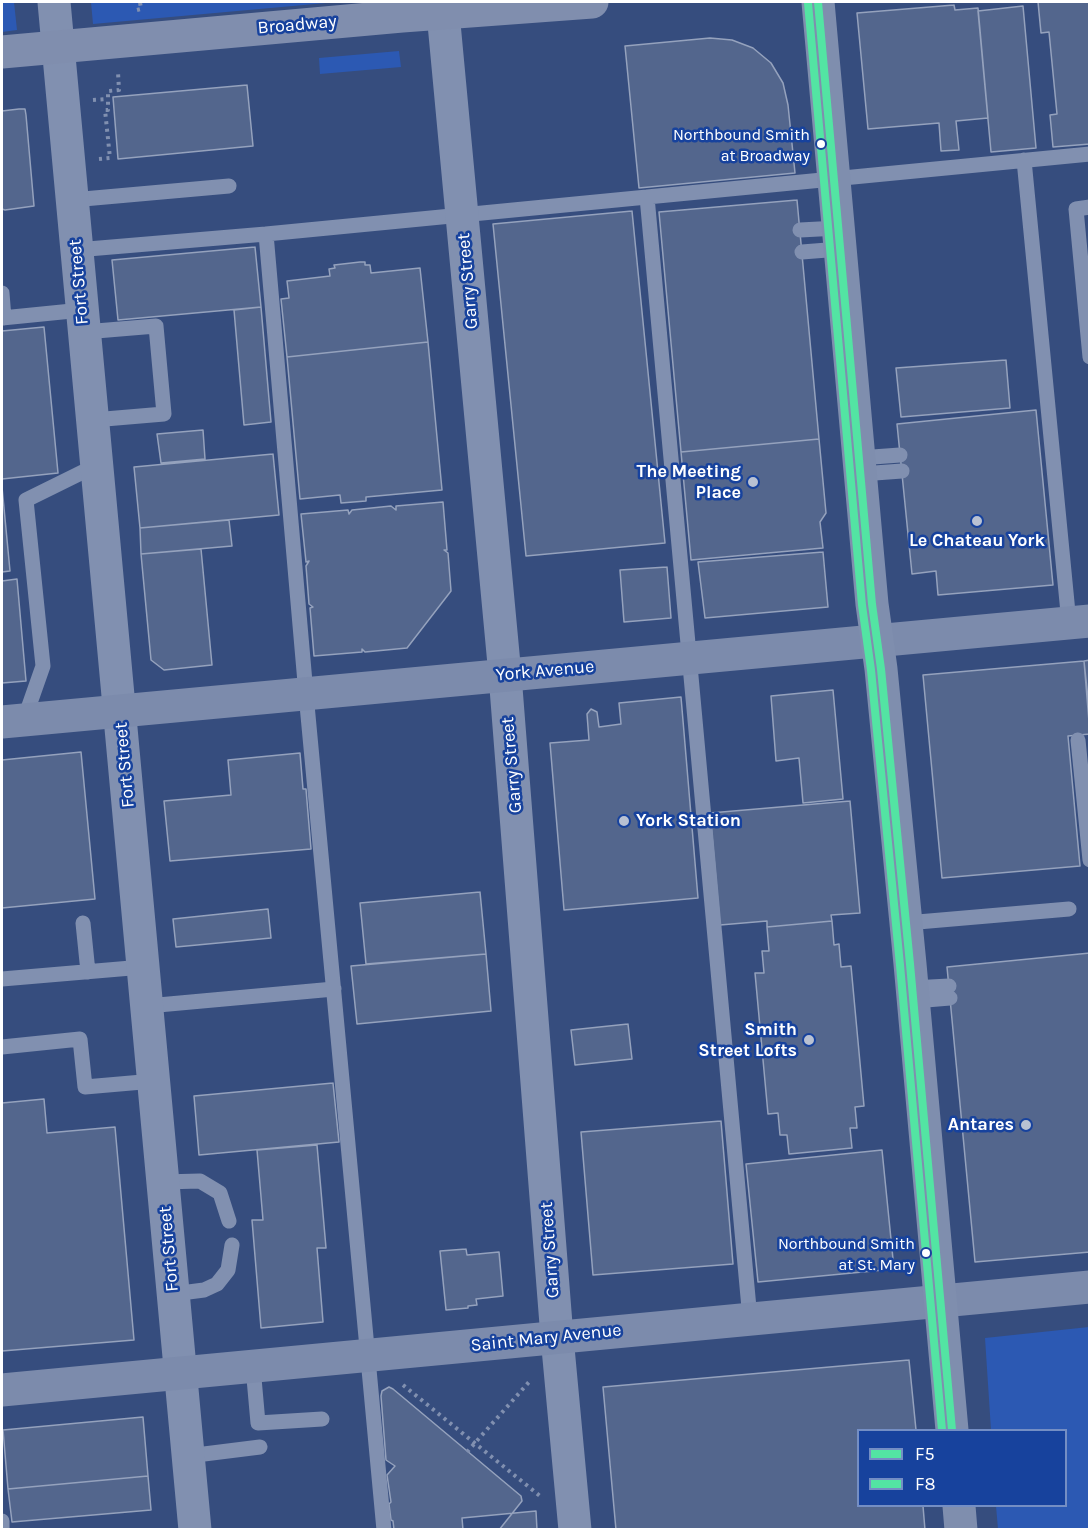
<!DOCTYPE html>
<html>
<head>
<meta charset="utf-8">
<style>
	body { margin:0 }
	#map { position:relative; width:1091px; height:1531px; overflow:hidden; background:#364d7e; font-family:Karla,sans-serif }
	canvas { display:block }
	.frame { position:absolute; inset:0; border:3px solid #fff; pointer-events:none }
	.legend { position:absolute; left:857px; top:1429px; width:210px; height:78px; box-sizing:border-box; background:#17429d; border:2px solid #748ec4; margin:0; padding:8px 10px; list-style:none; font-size:18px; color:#fff }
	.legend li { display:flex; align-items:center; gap:12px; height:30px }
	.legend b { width:30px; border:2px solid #748ec4 }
</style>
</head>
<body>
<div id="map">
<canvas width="1091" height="1531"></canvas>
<div class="frame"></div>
<ul class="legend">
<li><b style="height:8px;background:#53e4a3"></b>F5</li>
<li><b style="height:8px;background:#53e4a3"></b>F8</li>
</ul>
</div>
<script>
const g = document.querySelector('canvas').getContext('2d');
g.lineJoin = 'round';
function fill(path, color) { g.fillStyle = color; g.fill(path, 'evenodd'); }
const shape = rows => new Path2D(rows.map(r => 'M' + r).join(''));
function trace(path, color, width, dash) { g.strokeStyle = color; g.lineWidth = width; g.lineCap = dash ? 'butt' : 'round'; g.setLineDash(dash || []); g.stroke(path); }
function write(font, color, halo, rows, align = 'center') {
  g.font = font + ' Karla,sans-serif'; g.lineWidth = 5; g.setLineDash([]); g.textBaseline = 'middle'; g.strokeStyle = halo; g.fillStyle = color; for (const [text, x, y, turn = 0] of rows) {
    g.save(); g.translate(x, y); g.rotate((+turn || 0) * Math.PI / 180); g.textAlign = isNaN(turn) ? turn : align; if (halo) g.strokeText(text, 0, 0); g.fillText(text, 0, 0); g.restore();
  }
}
const green = shape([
	[14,2,17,30,2,32,2,3],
	[91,2,337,2,93,24],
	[399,51,401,67,320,74,319,58],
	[1089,1327,1089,1529,998,1529,996,1506,1066,1506,1066,1430,991,1430,985,1338]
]);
const building = shape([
	[1038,2,1090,2,1090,144,1053,147,1050,115,1057,114,1049,32,1041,33,1038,2],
	[954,5,955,10,978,8,988,118,956,121,959,150,941,151,939,123,868,129,857,13,954,5],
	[1023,6,1036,148,991,152,978,11,1023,6],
	[710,38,732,40,753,48,771,63,783,83,788,105,795,173,639,188,625,46,710,38],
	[247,85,253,146,118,159,113,97,247,85],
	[19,109,25,109,26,115,34,206,5,210,2,209,2,111,19,109],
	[797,200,819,439,681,452,659,212,797,200],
	[632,211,665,543,526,556,493,224,632,211],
	[255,247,261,307,118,320,112,260,255,247],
	[360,262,365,262,365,265,370,265,371,273,420,268,428,342,287,357,281,299,289,298,287,281,330,276,329,269,335,268,334,265,360,262],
	[261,307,271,422,244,425,234,310,261,307],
	[44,327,58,473,2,479,2,331,44,327],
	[428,342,442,490,366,497,366,501,341,503,340,495,300,499,287,357,428,342],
	[1006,360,1010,408,901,417,896,368,1006,360],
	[1036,410,1053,585,938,595,936,571,912,574,897,424,1036,410],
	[203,430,205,459,161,463,157,434,203,430],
	[819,439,826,513,820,522,823,548,691,560,681,452,819,439],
	[273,454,279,515,140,528,134,467,273,454],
	[2,487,10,571,2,572,2,487],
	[443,502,447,550,444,550,448,553,451,591,407,648,365,652,362,649,362,652,314,656,310,608,313,607,309,604,306,566,309,561,306,562,301,514,348,510,349,514,352,510,391,506,396,510,396,506,443,502],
	[229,520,232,546,141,554,140,528,229,520],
	[201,549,212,665,164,670,151,660,141,554,201,549],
	[823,552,828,607,705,618,698,562,823,552],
	[667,567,671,618,624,622,620,570,667,567],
	[17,579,26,681,2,683,2,581,17,579],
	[1090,660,1090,717,1084,661,1090,660],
	[1084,661,1090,734,1068,736,1080,866,942,878,923,675,1084,661],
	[833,690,843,799,803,803,799,758,776,761,771,696,833,690],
	[681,697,698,898,564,910,550,743,589,740,587,714,591,709,597,712,599,727,621,724,619,703,681,697],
	[81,752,95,899,2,908,2,760,81,752],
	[300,753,303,789,306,789,311,849,170,861,164,801,231,795,228,760,300,753],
	[850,801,860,913,831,915,832,921,767,927,767,921,720,925,710,813,850,801],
	[480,892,486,954,366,964,360,903,480,892],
	[268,909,271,938,176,947,173,919,268,909],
	[832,921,834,945,839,944,841,967,851,966,864,1106,855,1107,857,1128,850,1128,852,1148,789,1154,787,1135,780,1135,778,1113,768,1114,755,973,764,973,762,951,769,951,767,927,832,921],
	[1090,953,1090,1252,975,1262,947,967,1090,953],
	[486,954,491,1011,357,1024,351,966,486,954],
	[628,1024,632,1059,575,1065,571,1030,628,1024],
	[333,1083,339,1142,199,1155,194,1096,333,1083],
	[44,1099,47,1133,115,1127,134,1340,2,1351,2,1103,44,1099],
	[721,1121,733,1264,593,1275,581,1132,721,1121],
	[317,1145,326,1248,317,1248,323,1322,261,1328,252,1220,263,1220,257,1150,317,1145],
	[882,1150,894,1269,758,1282,746,1164,882,1150],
	[466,1249,467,1255,499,1252,503,1296,476,1299,477,1305,468,1306,468,1308,446,1310,440,1251,466,1249],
	[909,1360,916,1430,858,1430,858,1506,923,1506,925,1530,616,1530,603,1387,909,1360],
	[389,1387,393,1389,521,1496,522,1501,499,1530,394,1530,393,1521,391,1520,389,1504,391,1502,387,1475,395,1466,386,1460,381,1396,382,1391,389,1387],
	[143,1417,148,1476,8,1489,3,1430,143,1417],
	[148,1476,151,1510,12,1522,8,1489,148,1476],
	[536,1511,537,1530,463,1530,462,1518,536,1511]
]);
const path = shape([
	[137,10,141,9,140,2],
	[93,100,107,99],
	[99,159,110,158,105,110,108,110,108,91,119,90,118,72],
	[403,1385,540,1496],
	[467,1452,529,1382]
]);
const service = shape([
	[1024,160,1069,623],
	[647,197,750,1319],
	[72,200,229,186],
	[1090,207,1076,209,1090,357],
	[800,230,838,228],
	[266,234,306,694,384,1530],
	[76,250,266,234,1090,154],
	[802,252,840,249],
	[2,293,4,318],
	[2,318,82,310],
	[84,332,156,326,164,414,93,420],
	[859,458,900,455],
	[861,474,902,471],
	[24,720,43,666,26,500,97,465],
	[1078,740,1090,860],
	[83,923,88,972],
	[906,923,1069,909],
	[2,979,143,967],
	[912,988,949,986],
	[914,1001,950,998],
	[147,1006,334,989],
	[2,1047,80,1039,85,1087,154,1081],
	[163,1182,200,1181,220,1193,229,1221],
	[173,1294,204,1290,217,1284,228,1270,232,1245],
	[253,1367,258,1423,322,1419],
	[188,1456,260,1447],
	[2,1521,2,1530]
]);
const tertiary = shape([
	[54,2,195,1530],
	[442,2,505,675,557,1337,575,1530]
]);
const secondary = shape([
	[2,722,1090,621],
	[2,1390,1090,1287]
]);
const primary = shape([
	[818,2,872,604,881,669,910,964,952,1430],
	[959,1506,961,1530]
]);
const trunk = shape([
	[2,52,402,16,592,2]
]);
const bus1 = shape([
	[818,2,872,604,881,669,910,964,952,1430]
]);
const bus2 = shape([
	[808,3,862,605,871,670,900,965,942,1430]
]);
const markers = [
	[821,144,5,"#fff"],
	[753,482,6,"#b9c1d2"],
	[977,521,6,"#b9c1d2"],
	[624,821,6,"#b9c1d2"],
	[809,1040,6,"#b9c1d2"],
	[1026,1125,6,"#b9c1d2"],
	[926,1253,5,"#fff"]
];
const busNames = [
	["Northbound Smith",810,135],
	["at Broadway",810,156],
	["Northbound Smith",915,1244],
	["at St. Mary",915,1265]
];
const streetNames = [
	["Broadway",297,25,-5],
	["Garry Street",468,281,-95],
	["Fort Street",79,282,-95],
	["York Avenue",545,671,-5],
	["Fort Street",125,765,-95],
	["Garry Street",512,765,-95],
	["Fort Street",169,1249,-95],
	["Garry Street",550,1250,-94],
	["Saint Mary Avenue",546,1338,-6]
];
const poiNames = [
	["The Meeting",741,472],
	["Place",741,493],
	["Le Chateau York",977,541,"center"],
	["York Station",636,821,"left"],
	["Smith",797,1030],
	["Street Lofts",797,1051],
	["Antares",1014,1125]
];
fill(green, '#2c59b3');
fill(building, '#53668d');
trace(building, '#95a2bd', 1.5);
trace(path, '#8190b0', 4, [3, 4.5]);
trace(service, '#8190b0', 15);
trace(tertiary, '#8190b0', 33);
trace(secondary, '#7c8bac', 33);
trace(primary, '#7f8eae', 33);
trace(trunk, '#808eae', 33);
trace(bus1, '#53e4a3', 8);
trace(bus2, '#53e4a3', 8);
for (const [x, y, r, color] of markers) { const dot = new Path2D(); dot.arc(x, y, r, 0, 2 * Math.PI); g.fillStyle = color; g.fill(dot); trace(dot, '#17429d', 2); }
write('16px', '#fff', '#17429d', busNames, 'right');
write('18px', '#fff', '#17429d', streetNames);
write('bold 18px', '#fff', '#17429d', poiNames, 'right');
</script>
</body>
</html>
